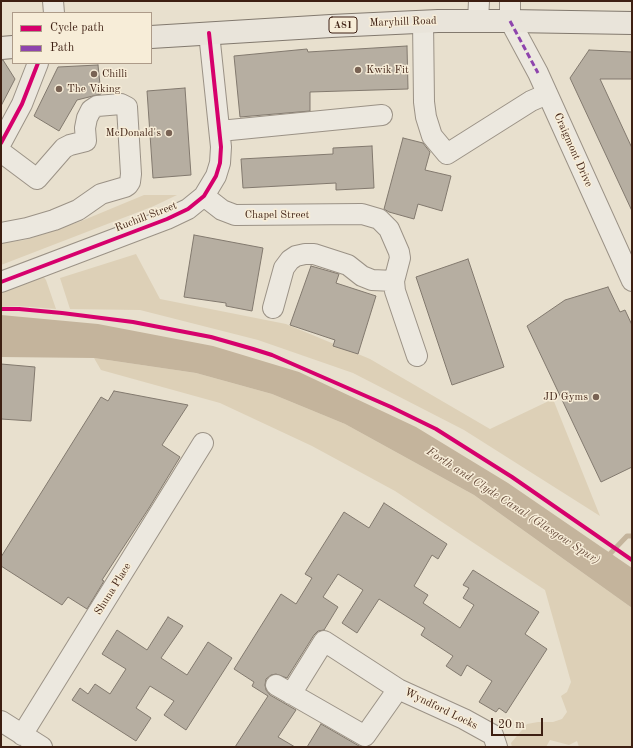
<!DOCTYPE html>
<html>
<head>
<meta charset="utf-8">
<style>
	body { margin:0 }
	#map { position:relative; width:633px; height:748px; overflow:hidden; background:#e8e0ce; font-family:"Old Standard TT",serif }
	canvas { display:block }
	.frame { position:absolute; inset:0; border:2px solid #3d1f12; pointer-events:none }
	.legend { position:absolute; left:12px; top:12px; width:140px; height:52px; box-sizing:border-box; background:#f7edd8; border:1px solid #ad9b89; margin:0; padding:5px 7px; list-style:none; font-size:12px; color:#3d1f12 }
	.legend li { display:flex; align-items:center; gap:8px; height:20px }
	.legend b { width:20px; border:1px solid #ad9b89 }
	.scale { position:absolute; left:491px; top:718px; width:52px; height:18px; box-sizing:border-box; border:2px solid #3d1f12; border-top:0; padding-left:5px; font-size:12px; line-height:14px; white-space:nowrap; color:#3d1f12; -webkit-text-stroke:3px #f7edd8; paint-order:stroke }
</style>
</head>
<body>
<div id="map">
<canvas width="633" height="748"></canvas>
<div class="frame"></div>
<ul class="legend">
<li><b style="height:5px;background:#d6006c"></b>Cycle path</li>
<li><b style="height:5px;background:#8e44ad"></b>Path</li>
</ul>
<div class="scale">20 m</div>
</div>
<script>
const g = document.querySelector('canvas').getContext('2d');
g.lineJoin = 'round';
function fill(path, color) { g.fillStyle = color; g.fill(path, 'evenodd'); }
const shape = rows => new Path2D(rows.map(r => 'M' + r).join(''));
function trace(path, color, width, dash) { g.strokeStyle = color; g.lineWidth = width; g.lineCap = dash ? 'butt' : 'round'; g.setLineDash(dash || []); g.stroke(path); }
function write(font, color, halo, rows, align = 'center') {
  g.font = font + ' "Old Standard TT",serif'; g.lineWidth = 3; g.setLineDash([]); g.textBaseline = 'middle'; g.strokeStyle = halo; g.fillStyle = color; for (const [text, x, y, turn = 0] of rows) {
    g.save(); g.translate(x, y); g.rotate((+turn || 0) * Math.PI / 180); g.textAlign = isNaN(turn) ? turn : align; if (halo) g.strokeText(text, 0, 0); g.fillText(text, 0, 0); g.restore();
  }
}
const green = shape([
	[144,195,177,195,154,206,1,265,1,243,25,240,79,222],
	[136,254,160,299,286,324,370,359,490,429,553,399,600,516,464,430,353,373,258,340,140,310,70,309,60,278],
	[43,276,46,280,56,309,18,306,1,307,1,293],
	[94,358,196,373,272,394,345,424,474,495,569,563,632,608,632,747,579,747,577,741,569,745,550,740,546,747,512,747,511,743,527,724,538,722,553,722,562,719,567,712,561,696,567,692,571,682,545,590,395,491,312,446,220,403,101,370]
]);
const water = shape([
	[1,315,98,324,213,346,299,372,416,427,508,483,632,568,632,608,474,495,345,424,272,394,196,373,94,358,1,357]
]);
const stream = shape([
	[606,558,627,536,632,536]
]);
const building = shape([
	[407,46,408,89,310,92,310,111,240,117,234,56,307,49,308,52,407,46],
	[589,50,632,52,632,79,600,79,632,148,632,211,570,78,589,50],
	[1,60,3,60,15,79,1,106,1,60],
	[98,65,101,94,77,100,59,131,34,116,58,67,98,65],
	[185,88,191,175,153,178,147,91,185,88],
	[403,138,423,143,430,152,425,170,451,176,442,211,418,204,414,219,389,212,384,209,403,138],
	[372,146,374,188,336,190,336,183,243,188,241,159,333,154,333,148,372,146],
	[194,235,263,248,252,311,226,306,226,303,184,297,194,235],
	[468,259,504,367,452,385,416,277,468,259],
	[311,266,339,274,336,283,376,296,358,354,333,346,335,340,290,325,311,266],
	[608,287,620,312,625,310,632,325,632,467,601,482,527,326,565,300,608,287],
	[1,364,35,367,31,421,1,419,1,364],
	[114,391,188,405,162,445,180,457,149,508,102,580,104,581,87,609,68,597,62,605,1,566,1,557,101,397,108,401,114,391],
	[384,503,447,544,438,559,432,555,414,586,428,595,423,603,460,628,474,605,463,598,469,588,463,585,473,570,539,612,525,634,547,649,506,713,499,708,496,712,479,702,492,681,467,665,461,676,446,666,453,656,421,635,425,628,379,599,357,633,342,623,363,590,338,574,323,597,338,607,324,630,318,631,314,635,287,678,276,674,271,675,266,679,265,685,266,690,270,695,296,710,278,737,295,747,235,747,268,696,252,686,254,682,234,669,281,594,296,604,312,578,305,574,344,512,369,528,384,503],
	[168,617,183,626,161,658,187,675,208,642,232,658,186,730,164,715,174,701,150,686,136,708,151,718,136,741,72,700,80,688,88,694,95,684,110,694,126,669,102,654,117,630,147,650,168,617],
	[321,724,359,746,363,747,307,747,321,724]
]);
const minor = shape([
	[53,1,54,13],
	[510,1,510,21,538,73,632,281],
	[423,21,424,102,426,117,432,136,447,154,531,101,547,94],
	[478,21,479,1],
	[220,131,382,115],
	[1,143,22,104,38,63],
	[1,152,37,179,64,148,70,145,86,141,85,128,87,118,91,110,97,106,121,104,127,107,131,174,130,182,128,185,125,187,101,194,78,210,54,220,27,228,1,233],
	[204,196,222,210,235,215,362,214,379,219,389,229,399,252,400,258,394,281,395,291,417,356],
	[1,282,167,219,188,209,204,196,216,176,220,163,221,147,209,33],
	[273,308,284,268,290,260,296,256,305,254,314,254,348,265,362,276,372,280,394,281],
	[276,685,365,736,398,689],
	[291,694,324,641,398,689,464,719,493,735,497,747],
	[1,721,42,747],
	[22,735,203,443]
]);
const major = shape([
	[151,37,331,26,438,21,510,21,632,23],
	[1,48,13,47]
]);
const quiet = shape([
	[510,21,538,73]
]);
const cycleway = shape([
	[1,143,22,104,38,63],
	[1,282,167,219,188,209,204,196,216,176,220,163,221,147,209,33],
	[1,309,19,309,62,313,133,322,211,337,253,349,272,355,391,407,436,429,512,477,632,560]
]);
const markers = [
	[358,70,4,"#796354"],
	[94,74,4,"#796354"],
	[59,89,4,"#796354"],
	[169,133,4,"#796354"],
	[596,397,4,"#796354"]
];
const shields = [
	[343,25,28]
];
const shieldNames = [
	["A81",343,25]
];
const streetNames = [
	["Maryhill Road",403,22,-2],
	["Craigmont Drive",573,150,66],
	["Chapel Street",277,215],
	["Ruchill Street",146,217,-21],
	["Shuna Place",113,589,-58],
	["Wyndford Locks",441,709,26]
];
const poiNames = [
	["Kwik Fit",366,70],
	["Chilli",102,74],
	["The Viking",67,89],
	["McDonald's",161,133,"right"],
	["JD Gyms",588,397,"right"]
];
const waterNames = [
	["Forth and Clyde Canal (Glasgow Spur)",513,506,33]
];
fill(green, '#ddd0b7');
fill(water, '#c4b49c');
trace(stream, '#c4b49c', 5);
fill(building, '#b6aea1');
trace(building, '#82796e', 1);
trace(minor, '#9b9286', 22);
trace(major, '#82796e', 24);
trace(minor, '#ece8df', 20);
trace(major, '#e9e4da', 22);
trace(quiet, '#8e44ad', 3, [6, 3]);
trace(cycleway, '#d6006c', 4);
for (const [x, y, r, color] of markers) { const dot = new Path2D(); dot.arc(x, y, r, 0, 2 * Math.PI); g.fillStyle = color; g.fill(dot); trace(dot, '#f7edd8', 1.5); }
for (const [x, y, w] of shields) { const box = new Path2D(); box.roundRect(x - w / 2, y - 8, w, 16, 3); g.fillStyle = '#f7edd8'; g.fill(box); trace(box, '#3d1f12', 1); }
write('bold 10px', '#3d1f12', null, shieldNames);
write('11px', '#3d1f12', '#f7edd8', streetNames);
write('11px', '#3d1f12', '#f7edd8', poiNames, 'left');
write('italic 12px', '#674c3b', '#f7edd8', waterNames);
</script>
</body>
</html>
